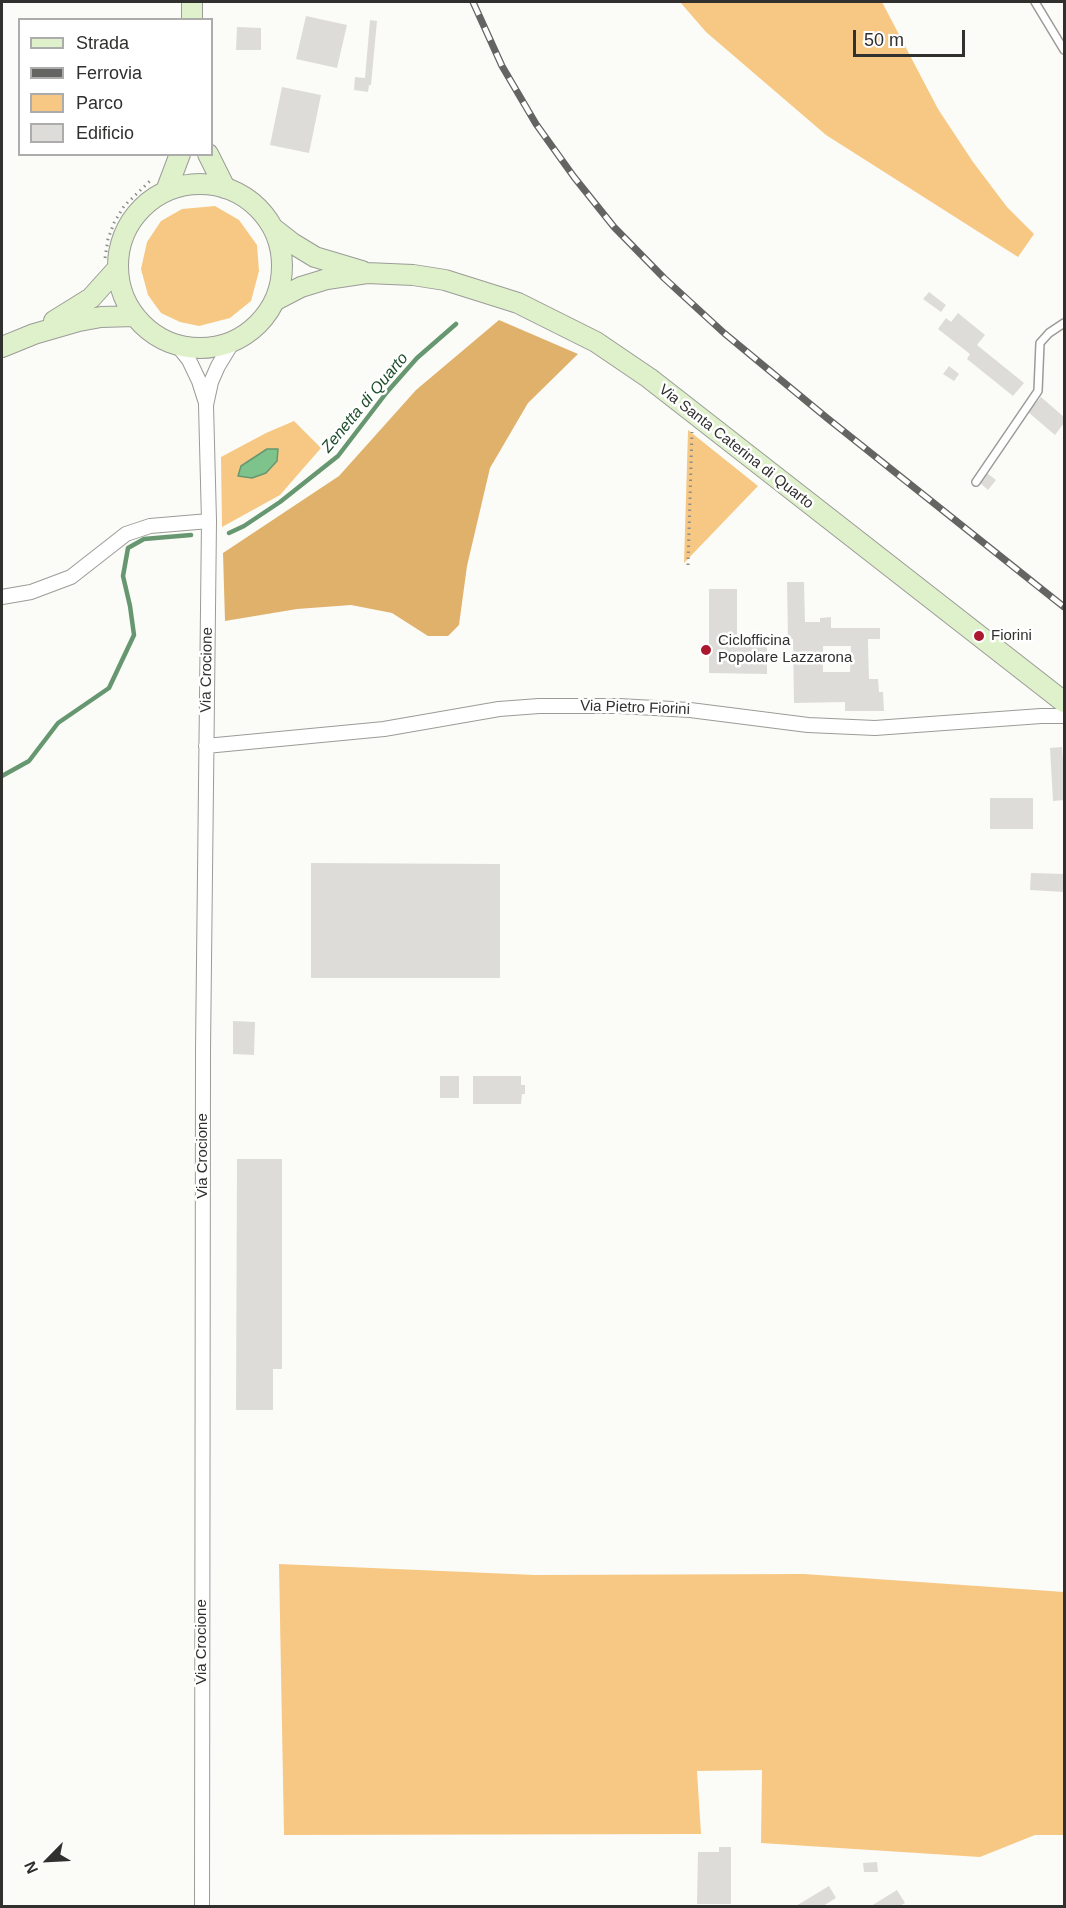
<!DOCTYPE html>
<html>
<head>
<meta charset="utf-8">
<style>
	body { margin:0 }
	#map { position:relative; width:1066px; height:1908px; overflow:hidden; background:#fbfcf8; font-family:Arial,sans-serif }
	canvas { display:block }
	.frame { position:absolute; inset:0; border:3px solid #30302f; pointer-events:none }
	.legend { position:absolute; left:18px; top:18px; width:195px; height:138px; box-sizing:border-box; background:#fff; border:2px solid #acacac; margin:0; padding:8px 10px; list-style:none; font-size:18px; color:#30302f }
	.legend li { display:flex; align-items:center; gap:12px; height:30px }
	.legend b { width:30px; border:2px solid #acacac }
	.north { position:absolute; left:18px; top:1830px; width:60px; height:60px; -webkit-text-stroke:4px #fff; paint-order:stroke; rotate:246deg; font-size:16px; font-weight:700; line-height:24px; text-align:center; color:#30302f }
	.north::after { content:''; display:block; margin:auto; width:21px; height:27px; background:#30302f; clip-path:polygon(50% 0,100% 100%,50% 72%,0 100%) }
	.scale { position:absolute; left:853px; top:30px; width:112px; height:27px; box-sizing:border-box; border:3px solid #30302f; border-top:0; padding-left:8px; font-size:18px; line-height:21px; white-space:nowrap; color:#30302f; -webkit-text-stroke:4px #fff; paint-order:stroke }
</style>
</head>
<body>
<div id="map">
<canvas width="1066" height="1908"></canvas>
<div class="frame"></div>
<ul class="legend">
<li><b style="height:8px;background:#dff1cb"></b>Strada</li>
<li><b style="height:8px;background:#646462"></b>Ferrovia</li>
<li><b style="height:16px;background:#f7c883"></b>Parco</li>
<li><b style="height:16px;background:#dddcd8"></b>Edificio</li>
</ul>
<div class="north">N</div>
<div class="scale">50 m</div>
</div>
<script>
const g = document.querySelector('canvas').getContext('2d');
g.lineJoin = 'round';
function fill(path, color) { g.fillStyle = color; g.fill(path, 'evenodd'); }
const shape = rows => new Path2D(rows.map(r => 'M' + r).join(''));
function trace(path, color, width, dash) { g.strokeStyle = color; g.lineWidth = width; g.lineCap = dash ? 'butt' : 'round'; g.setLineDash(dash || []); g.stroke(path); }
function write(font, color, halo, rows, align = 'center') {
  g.font = font + ' Arial,sans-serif'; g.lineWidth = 5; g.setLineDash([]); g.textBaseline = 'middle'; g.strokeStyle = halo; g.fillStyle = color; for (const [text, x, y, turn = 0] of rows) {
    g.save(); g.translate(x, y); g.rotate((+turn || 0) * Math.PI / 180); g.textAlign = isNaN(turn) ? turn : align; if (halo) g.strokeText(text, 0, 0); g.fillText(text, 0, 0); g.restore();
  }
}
const green = shape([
	[680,2,882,2,938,109,973,162,1007,207,1034,234,1018,257,826,135,706,32],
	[215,206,239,220,257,245,259,271,251,301,230,318,199,326,180,322,161,313,148,295,141,269,147,242,161,221,182,209],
	[294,421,321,448,280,495,222,527,221,457,266,433],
	[688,430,758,486,684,563,688,431],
	[279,1564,535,1575,804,1574,1064,1592,1064,1835,1035,1835,980,1857,761,1843,762,1770,697,1771,701,1834,284,1835]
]);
const forest = shape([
	[499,320,578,354,528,403,490,468,467,566,459,625,448,636,428,636,392,613,351,605,297,609,225,621,223,553,339,476,416,390]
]);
const water = shape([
	[267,449,278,449,277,461,266,473,252,478,238,476,241,466,267,449]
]);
const stream = shape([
	[229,533,244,526,280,502,338,456,387,392,417,358,456,324],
	[2,776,29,761,58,723,109,688,134,635,130,606,123,576,128,548,144,539,191,535]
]);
const building = shape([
	[306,16,347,25,337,68,296,59],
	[370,20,377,21,371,85,369,85,368,92,354,90,355,77,365,78],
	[237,27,261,28,261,50,236,50],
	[282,87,321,95,309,153,270,145],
	[929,292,946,305,941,312,923,299],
	[958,313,985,335,977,345,1024,383,1013,396,967,359,970,354,938,329,946,318,951,322],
	[949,366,959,374,954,381,943,374],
	[1041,397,1064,417,1064,423,1055,435,1028,412],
	[987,473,996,480,988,490,979,482],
	[787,582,804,582,805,622,820,622,820,618,831,617,831,628,880,628,880,639,868,639,868,645,869,679,878,679,879,692,883,692,884,711,845,711,845,702,794,703,793,639,788,639],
	[823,646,851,646,850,672,823,672],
	[709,589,737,589,737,642,767,642,767,674,709,673],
	[1062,747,1063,759,1064,758,1064,800,1053,801,1050,748],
	[990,798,1033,798,1033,829,990,829],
	[311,863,500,864,500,978,311,978],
	[1031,873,1064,874,1064,892,1030,890],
	[233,1021,255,1022,254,1055,233,1054],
	[440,1076,459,1076,459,1098,440,1098],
	[473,1076,521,1076,521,1085,525,1085,525,1094,522,1094,521,1104,473,1104],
	[237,1159,282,1159,282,1369,273,1369,273,1410,236,1410],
	[719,1847,731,1847,731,1904,697,1904,698,1852,719,1852],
	[877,1862,878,1872,864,1872,863,1863],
	[829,1886,836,1898,823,1906,796,1906],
	[897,1890,905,1903,900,1906,871,1906]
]);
const path = shape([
	[105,258,108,239,114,223,124,206,152,179],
	[688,565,692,432]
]);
const lane = shape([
	[1035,2,1064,50],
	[976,482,1038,391,1040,343,1049,333,1064,323]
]);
const street = shape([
	[177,345,189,360,199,381,206,403],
	[2,597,31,592,71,577,126,534,150,526,209,521],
	[206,746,384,729,499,709,539,706,619,706,690,710,808,725,875,728,1041,716,1064,716],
	[202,1906,203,1050,209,521,206,405,211,382,218,366,232,343]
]);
const secondary = shape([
	[192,20,192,2],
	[208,154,225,188],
	'118 266a82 82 0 1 1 164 0a82 82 0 1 1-164 0Z',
	[166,191,180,154],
	[274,229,292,243,315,257,362,271],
	[276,300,301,287,327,279,367,273,413,275,445,280,518,303,596,342,649,378,1064,702],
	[54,321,91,298,118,268],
	[2,347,34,334,79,321,101,317,135,316]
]);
const rail = shape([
	[473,2,502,66,536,124,574,177,614,227,664,278,724,333,827,418,1064,607]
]);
const markers = [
	[979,636,6,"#ac182d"],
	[706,650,6,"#ac182d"]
];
const streetNames = [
	["Via Santa Caterina di Quarto",736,447,38],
	["Via Crocione",207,670,-89],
	["Via Pietro Fiorini",635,708,2],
	["Via Crocione",203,1156,-90],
	["Via Crocione",202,1642,-90]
];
const poiNames = [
	["Fiorini",991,636],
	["Ciclofficina",718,641],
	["Popolare Lazzarona",718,658]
];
const waterNames = [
	["Zenetta di Quarto",365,403,-50]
];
fill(green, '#f7c883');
fill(forest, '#e0b16b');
fill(water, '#7fc38c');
trace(water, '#679770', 1.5);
trace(stream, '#679770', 4.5);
fill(building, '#dddcd8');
trace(lane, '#9b9b97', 10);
trace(street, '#9b9b97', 16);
trace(secondary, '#9b9b97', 22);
trace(path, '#8d8d8b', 3, [1.5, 4.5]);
trace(lane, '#fff', 7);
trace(street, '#fff', 14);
trace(secondary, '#dff1cb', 20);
trace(rail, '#646462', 7);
trace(rail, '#fff', 4.5, [14]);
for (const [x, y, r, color] of markers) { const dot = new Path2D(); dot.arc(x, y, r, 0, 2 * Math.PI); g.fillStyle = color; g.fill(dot); trace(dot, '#fff', 2); }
write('15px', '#30302f', '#fff', streetNames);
write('15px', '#30302f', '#fff', poiNames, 'left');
write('italic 16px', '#1c4d29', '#fff', waterNames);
</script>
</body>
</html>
